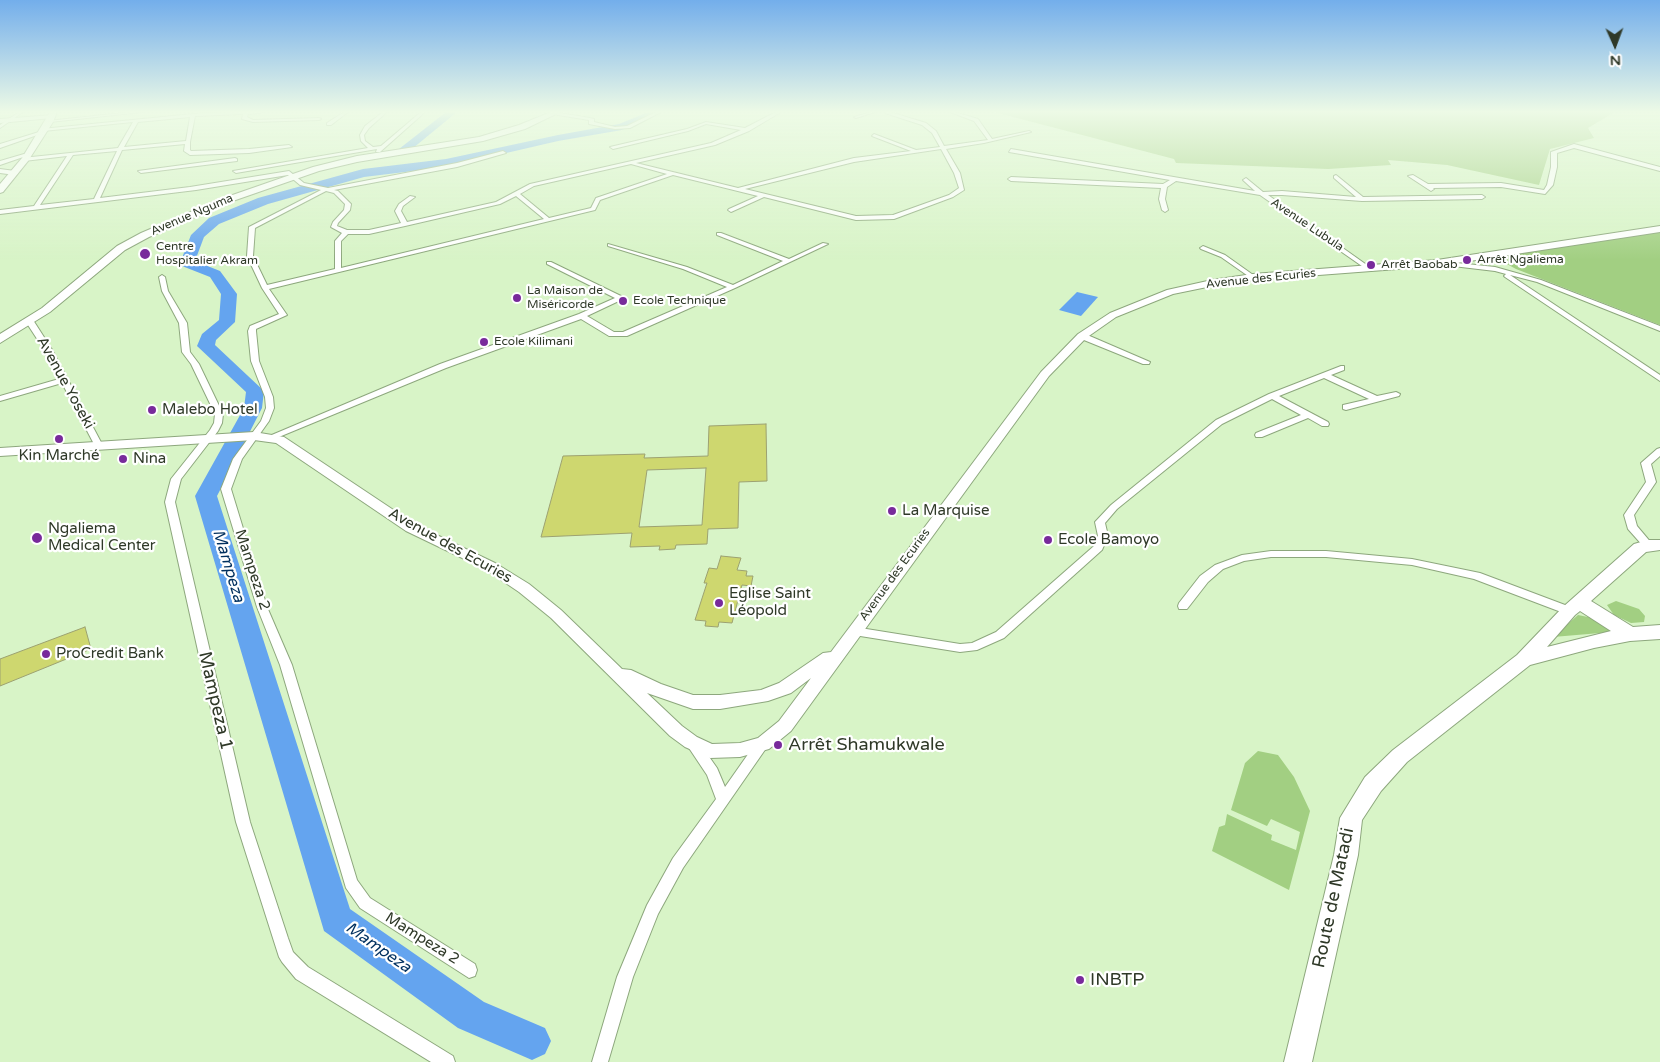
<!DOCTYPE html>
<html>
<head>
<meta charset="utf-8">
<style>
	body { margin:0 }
	#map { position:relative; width:1660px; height:1062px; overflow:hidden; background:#d8f4c7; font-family:"Varela Round",sans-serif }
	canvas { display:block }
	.north { position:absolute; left:1590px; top:20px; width:50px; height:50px; -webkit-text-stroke:4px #fff; paint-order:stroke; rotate:178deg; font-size:14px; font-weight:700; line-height:20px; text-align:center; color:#2f3928 }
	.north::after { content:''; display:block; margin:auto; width:18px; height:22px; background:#2f3928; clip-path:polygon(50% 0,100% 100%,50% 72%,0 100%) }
</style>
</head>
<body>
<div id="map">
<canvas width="1660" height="1062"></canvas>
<div class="north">N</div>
</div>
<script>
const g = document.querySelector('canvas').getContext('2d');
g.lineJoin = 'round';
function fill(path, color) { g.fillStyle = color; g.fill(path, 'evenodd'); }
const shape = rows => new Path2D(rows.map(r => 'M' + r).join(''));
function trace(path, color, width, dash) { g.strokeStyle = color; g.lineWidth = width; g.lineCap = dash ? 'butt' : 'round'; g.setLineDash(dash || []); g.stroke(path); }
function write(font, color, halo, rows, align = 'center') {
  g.font = font + ' "Varela Round",sans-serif'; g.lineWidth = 4.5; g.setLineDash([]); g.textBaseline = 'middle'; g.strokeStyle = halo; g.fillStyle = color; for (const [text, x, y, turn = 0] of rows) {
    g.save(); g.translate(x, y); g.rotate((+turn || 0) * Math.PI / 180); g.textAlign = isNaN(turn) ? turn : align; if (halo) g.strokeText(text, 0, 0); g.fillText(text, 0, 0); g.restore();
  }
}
const green = shape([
	[994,112,1615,112,1588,128,1594,138,1550,149,1539,185,1447,165,1388,160,1391,165,1328,169,1176,163,1174,159],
	[1660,232,1660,325,1516,269,1494,257],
	[1616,601,1639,609,1645,616,1644,622,1631,623,1614,615,1607,605],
	[1578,615,1593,618,1608,625,1612,632,1553,637],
	[1258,751,1278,755,1294,777,1310,811,1289,890,1212,851,1219,827,1225,825,1227,814,1272,835,1271,840,1296,850,1300,832,1271,819,1267,826,1231,810,1245,763]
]);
const water = shape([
	[1077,292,1098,297,1081,316,1059,310]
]);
const river = shape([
	[446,112,457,112,407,153,399,153,399,149,446,112],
	[648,112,660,112,622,130,558,141,446,167,364,177,268,204,219,224,204,237,195,261,220,271,237,294,235,322,216,340,215,345,264,391,262,408,217,496,350,909,484,1002,545,1028,551,1041,545,1054,532,1060,458,1028,324,931,195,496,244,408,246,392,197,346,202,334,219,320,221,294,210,277,182,266,180,263,191,235,209,218,258,198,363,169,446,159,558,135,619,124,648,112]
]);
const building = shape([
	[766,424,767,481,739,482,738,528,708,529,707,544,676,545,675,549,659,550,660,546,630,547,632,533,541,537,563,456,645,454,644,458,708,456,709,426,766,424],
	[706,468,702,525,639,527,647,470,706,468],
	[721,556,741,558,737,570,747,571,746,576,753,576,751,586,742,585,732,623,719,622,718,627,705,626,706,621,695,620,707,583,704,583,709,568,717,569,721,556],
	[85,627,91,649,0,686,0,659,85,627]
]);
const street = shape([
	[19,112,23,112,0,128,0,125,19,112],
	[131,112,142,112,50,122,48,121,131,112],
	[235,112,262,112,260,113,248,114,247,117,253,120,319,118,321,119,319,120,253,122,242,119,243,114,195,116,190,142,190,150,191,151,249,149,289,145,292,147,249,153,190,155,184,151,185,144,122,150,100,198,190,187,289,171,304,183,328,188,457,163,503,151,506,153,457,167,334,190,338,191,351,204,350,210,338,223,337,226,347,230,369,230,401,223,395,211,399,204,410,196,415,197,403,206,401,211,407,222,496,202,530,184,711,143,741,130,706,124,688,131,613,149,610,147,687,129,706,122,745,128,776,112,781,112,749,131,715,145,636,163,738,188,854,158,911,151,872,136,874,134,916,150,940,147,932,133,922,125,885,113,885,112,890,112,926,123,936,131,944,146,988,140,974,121,950,112,955,112,978,119,992,139,1029,131,1031,132,984,143,946,149,960,173,964,190,953,197,894,219,856,220,764,197,731,212,728,210,729,209,758,196,673,175,600,200,595,210,269,289,287,315,256,329,256,331,259,361,273,397,274,408,269,421,242,459,231,489,267,607,292,665,357,880,370,898,475,964,477,970,475,976,469,978,360,908,346,888,280,665,257,607,221,489,233,459,261,421,266,408,265,397,251,361,248,331,250,326,279,314,262,288,247,256,249,227,321,190,300,185,288,175,196,190,0,214,0,210,34,206,67,156,24,161,22,158,118,148,133,122,43,131,41,129,203,113,235,112],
	[190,117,186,141,124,147,138,122,190,117],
	[941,149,954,173,959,188,949,195,893,215,856,216,745,189,854,162,941,149],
	[117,151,94,199,40,205,73,155,117,151],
	[631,164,667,174,596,198,591,208,549,218,520,194,534,186,631,164],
	[326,191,334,193,345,204,344,210,333,222,331,227,342,233,335,241,335,269,267,285,253,256,255,228,326,191],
	[516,196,544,219,341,268,341,241,348,234,369,234,405,226,500,204,516,196],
	[344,112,348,112,331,125,327,125,327,123,344,112],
	[383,112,387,112,369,128,364,135,365,141,373,147,381,146,421,112,425,112,380,152,376,152,377,149,236,173,233,171,368,148,361,141,360,135,365,126,383,112],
	[554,112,590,118,594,119,594,122,615,127,627,126,656,112,661,112,630,128,615,129,589,124,589,120,552,114,554,112],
	[870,112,875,112,856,118,854,117,870,112],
	[39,132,43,133,0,148,0,144,39,132],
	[1574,144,1660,167,1660,171,1574,148,1557,153,1557,167,1553,185,1545,194,1501,187,1433,188,1434,189,1431,191,1408,176,1413,175,1428,184,1501,183,1544,190,1547,185,1551,167,1551,152,1574,144],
	[1011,149,1255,191,1244,181,1243,180,1246,178,1263,192,1282,191,1356,197,1334,178,1334,176,1336,175,1363,197,1482,195,1485,197,1482,199,1362,201,1282,195,1268,195,1371,268,1371,270,1369,271,1260,195,1176,181,1167,187,1165,199,1168,210,1165,212,1162,210,1159,199,1161,188,1011,181,1008,179,1011,177,1163,184,1170,180,1009,152,1011,149],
	[24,154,29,155,0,165,0,161,24,154],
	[235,158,237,159,237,161,141,173,138,171,235,158],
	[0,169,15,171,18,173,15,175,0,173,0,169],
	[717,233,721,233,789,259,823,243,828,244,735,288,627,336,609,336,581,319,446,368,274,439,271,440,267,437,440,364,579,314,615,298,547,264,547,262,551,262,623,297,623,299,587,316,614,332,623,332,727,287,683,269,608,246,608,244,687,267,733,285,783,261,717,235,717,233],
	[1203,246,1225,255,1256,277,1251,278,1221,257,1201,249,1200,248,1203,246],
	[1438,261,1495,267,1541,280,1660,326,1660,331,1537,282,1510,275,1660,375,1660,381,1505,277,1504,276,1506,274,1495,271,1436,264,1435,263,1438,261],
	[162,275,165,277,168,291,187,323,190,352,199,364,223,414,222,423,218,431,181,479,175,502,250,822,288,938,293,952,308,967,453,1056,455,1062,431,1062,296,979,282,962,279,957,236,822,165,502,171,479,210,430,214,423,215,414,191,364,182,352,179,323,162,291,159,277,162,275],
	[27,320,33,320,51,348,103,446,102,448,99,449,95,446,62,383,0,401,0,396,59,379,43,348,26,322,27,320],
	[1079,334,1085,334,1150,362,1149,364,1143,364,1079,338,1079,334],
	[1341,366,1344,366,1344,370,1331,375,1377,396,1396,392,1400,394,1399,396,1346,410,1343,409,1343,405,1369,399,1324,378,1279,396,1328,422,1329,424,1328,426,1322,426,1308,418,1262,437,1256,437,1255,435,1256,433,1301,415,1272,399,1222,424,1117,509,1105,523,1108,536,1102,550,1004,638,977,650,960,652,854,635,850,634,848,631,850,628,854,627,960,644,972,643,996,632,1094,546,1098,536,1095,522,1111,505,1216,420,1269,394,1341,366],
	[1660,448,1660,456,1651,464,1656,482,1634,515,1637,526,1653,545,1648,548,1644,547,1628,529,1624,515,1646,482,1641,463,1657,449,1660,448],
	[1271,551,1326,551,1412,559,1480,573,1573,608,1575,611,1573,614,1569,615,1474,579,1412,565,1326,557,1271,557,1244,561,1223,569,1208,582,1187,609,1179,609,1178,606,1179,603,1200,576,1215,565,1242,555,1271,551],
	[691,737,696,738,717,768,725,787,758,740,763,739,768,740,769,744,683,868,658,914,633,977,608,1062,592,1062,617,977,647,905,673,858,716,799,707,775,685,742,686,738,691,737]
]);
const secondary = shape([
	[53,115,51,118,0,123,0,119,53,115],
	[1660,226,1660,232,1437,266,1253,280,1212,286,1173,294,1116,317,1086,338,1049,376,791,731,769,749,740,757,710,758,685,747,670,736,551,618,519,592,485,569,406,531,276,443,254,440,0,456,0,448,254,432,284,437,416,525,495,563,529,584,561,610,622,669,631,670,661,684,693,695,720,695,761,690,779,683,823,653,831,652,1041,372,1078,334,1110,313,1167,290,1212,280,1253,274,1437,260,1660,226],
	[811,678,779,721,758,738,740,743,712,744,697,737,682,726,647,693,693,709,720,709,768,701,791,693,811,678]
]);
const primary = shape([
	[50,112,57,112,53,122,28,161,3,192,0,193,0,184,22,158,50,112],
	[551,112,560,112,525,129,483,141,357,162,319,171,227,203,149,237,125,250,50,312,0,343,0,334,42,308,117,246,141,233,221,199,313,167,357,156,479,137,519,125,551,112],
	[1648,540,1660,540,1660,550,1646,552,1591,601,1633,627,1660,625,1660,639,1630,641,1594,648,1530,665,1407,762,1381,791,1362,820,1358,855,1312,1062,1284,1062,1334,855,1340,818,1365,777,1393,750,1517,655,1563,607,1634,544,1648,540],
	[1580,611,1611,631,1547,647,1575,615,1580,611]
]);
const markers = [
	[145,254,6,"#782a9b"],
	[1467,260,5,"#782a9b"],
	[1371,265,5,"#782a9b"],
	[517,298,5,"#782a9b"],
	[623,301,5,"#782a9b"],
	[484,342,5,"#782a9b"],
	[152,410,5,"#782a9b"],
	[59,439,5,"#782a9b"],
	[123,459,5,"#782a9b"],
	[892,511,5,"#782a9b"],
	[37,538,6,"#782a9b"],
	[1048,540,5,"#782a9b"],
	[719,603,5,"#782a9b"],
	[46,654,5,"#782a9b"],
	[778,745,5,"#782a9b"],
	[1080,980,5,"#782a9b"]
];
const farStreetnames = [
	["Avenue Nguma",192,215,-23],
	["Avenue Lubula",1307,225,34],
	["Avenue des Ecuries",1261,279,-6],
	["Avenue des Ecuries",895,575,-54]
];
const farPoinames = [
	["Centre",156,247],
	["Hospitalier Akram",156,261],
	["Arrêt Ngaliema",1477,260],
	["Arrêt Baobab",1381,265],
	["La Maison de",527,291],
	["Miséricorde",527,305],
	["Ecole Technique",633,301],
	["Ecole Kilimani",494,342]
];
const streetNames = [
	["Avenue Yoseki",65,383,61],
	["Avenue des Ecuries",450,546,29],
	["Mampeza 2",252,570,72],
	["Mampeza 2",422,939,32]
];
const poiNames = [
	["Malebo Hotel",162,410],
	["Kin Marché",59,456,"center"],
	["Nina",133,459],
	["La Marquise",902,511],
	["Ngaliema",48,529],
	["Medical Center",48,546],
	["Ecole Bamoyo",1058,540],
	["Eglise Saint",729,594],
	["Léopold",729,611],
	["ProCredit Bank",56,654]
];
const waterNames = [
	["Mampeza",228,566,73],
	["Mampeza",378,948,35]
];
const nearStreetnames = [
	["Mampeza 1",215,701,77],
	["Route de Matadi",1334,898,-78]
];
const nearPoinames = [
	["Arrêt Shamukwale",788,745],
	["INBTP",1090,980]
];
fill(green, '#a2cf82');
fill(water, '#64a4ef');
fill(river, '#64a4ef');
fill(building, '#ced76f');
trace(building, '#9ca171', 1);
trace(street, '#8da77d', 2);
trace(secondary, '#8da77d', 2);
trace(primary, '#8da77d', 2);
fill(street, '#fff');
fill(secondary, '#fff');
fill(primary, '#fff');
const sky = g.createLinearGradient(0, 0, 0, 260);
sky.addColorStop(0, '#73aeeb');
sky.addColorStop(0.43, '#edfae6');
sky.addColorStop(1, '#edfae600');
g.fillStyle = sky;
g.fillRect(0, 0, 1660, 260);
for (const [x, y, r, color] of markers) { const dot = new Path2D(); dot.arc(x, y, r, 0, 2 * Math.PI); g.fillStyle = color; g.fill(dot); trace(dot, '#fff', 2); }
write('12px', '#2f3928', '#fff', farStreetnames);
write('12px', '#2f3928', '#fff', farPoinames, 'left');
write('15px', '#2f3928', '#fff', streetNames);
write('15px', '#2f3928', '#fff', poiNames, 'left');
write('italic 16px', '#01305f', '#fff', waterNames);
write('18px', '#2f3928', '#fff', nearStreetnames);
write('18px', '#2f3928', '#fff', nearPoinames, 'left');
</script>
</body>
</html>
